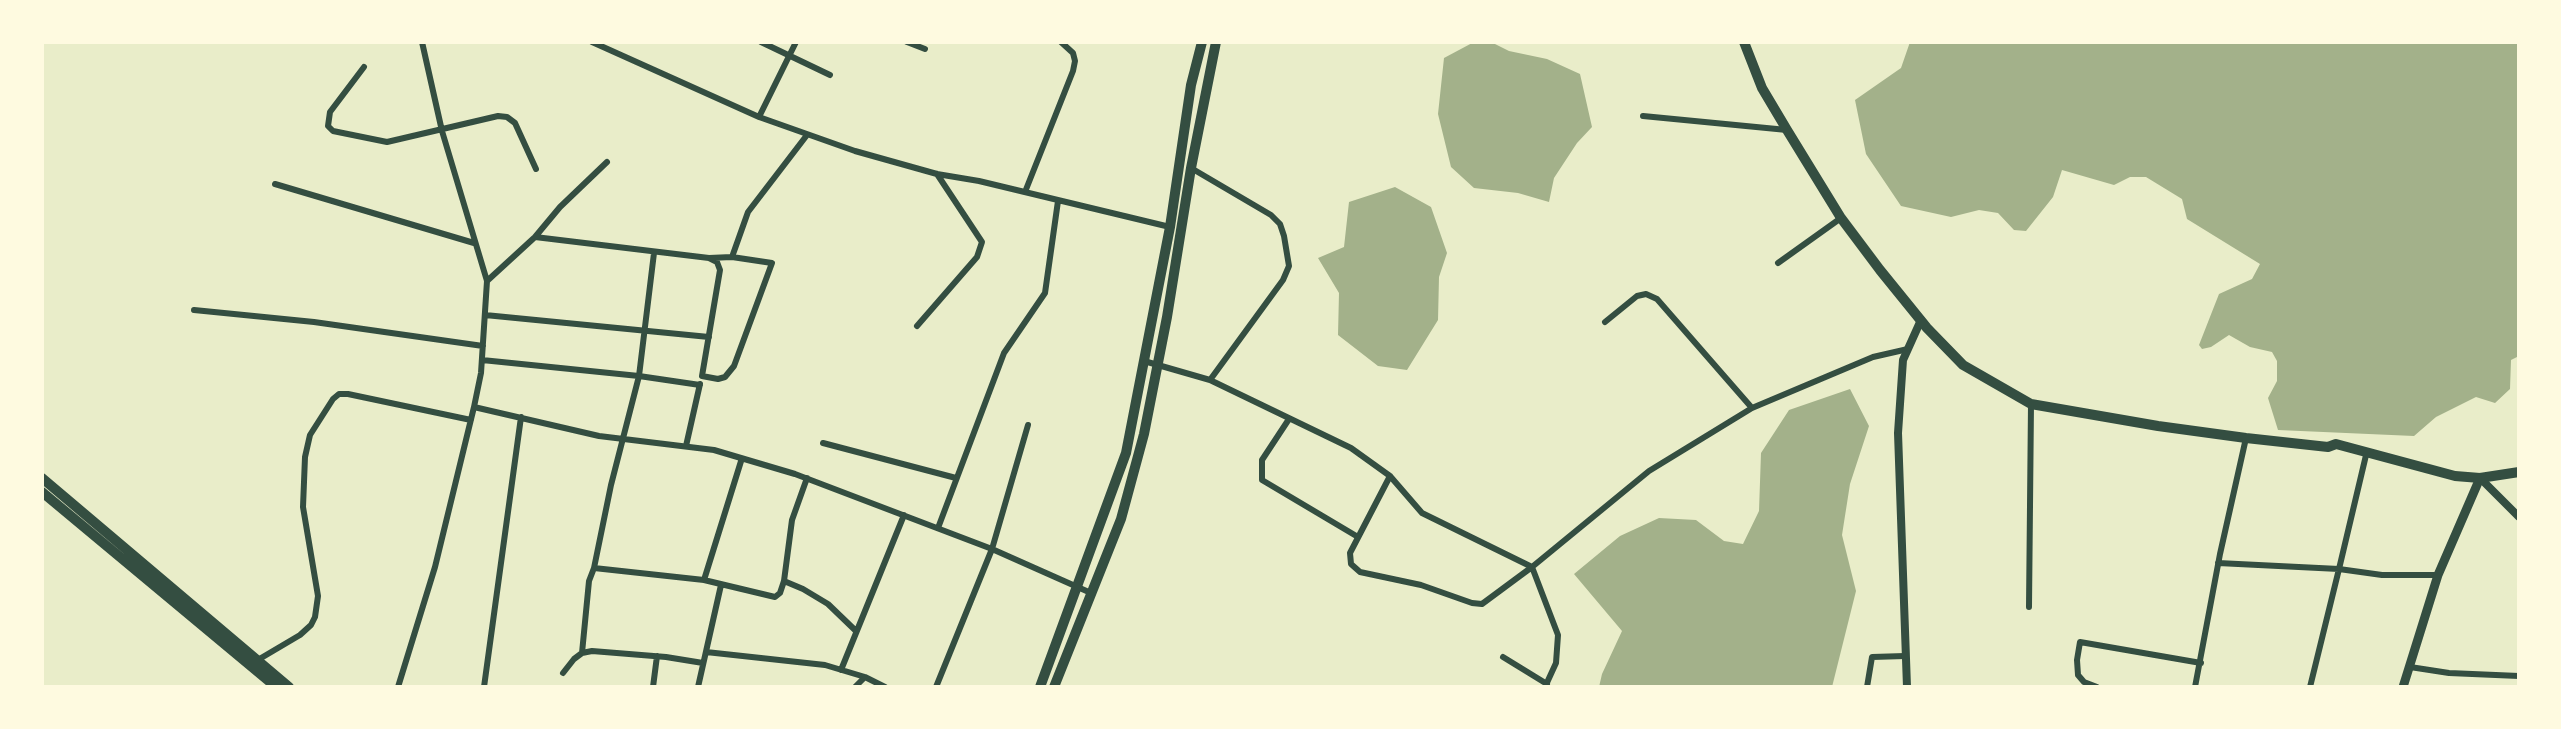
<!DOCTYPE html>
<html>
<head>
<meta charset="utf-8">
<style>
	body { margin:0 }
	#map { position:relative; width:2561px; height:729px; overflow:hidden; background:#e9edc9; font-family:Helvetica,sans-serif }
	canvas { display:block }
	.frame { position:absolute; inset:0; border:44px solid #fefae0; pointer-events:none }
</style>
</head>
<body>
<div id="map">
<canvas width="2561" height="729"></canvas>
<div class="frame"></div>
</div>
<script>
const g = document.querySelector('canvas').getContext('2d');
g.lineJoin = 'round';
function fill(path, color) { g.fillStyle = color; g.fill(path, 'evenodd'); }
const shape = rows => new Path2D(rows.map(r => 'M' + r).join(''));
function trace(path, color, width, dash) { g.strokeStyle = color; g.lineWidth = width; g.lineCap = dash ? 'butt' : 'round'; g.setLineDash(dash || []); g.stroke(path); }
const water = shape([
	[1474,42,1491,42,1509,51,1547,59,1580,74,1592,127,1577,143,1554,178,1549,202,1518,193,1474,188,1451,167,1438,114,1444,58],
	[1910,42,2519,42,2519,356,2511,360,2510,389,2495,403,2476,397,2436,417,2414,436,2278,430,2268,398,2277,381,2277,361,2272,352,2250,347,2229,335,2211,347,2202,349,2199,345,2219,294,2252,279,2260,264,2187,219,2182,199,2146,177,2130,177,2114,185,2062,170,2053,197,2026,231,2014,230,1998,213,1979,210,1951,217,1901,206,1866,154,1855,100,1901,68],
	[1395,187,1431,207,1447,253,1439,277,1438,320,1407,370,1378,366,1338,335,1339,293,1318,258,1344,247,1349,202],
	[1850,389,1869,426,1850,484,1842,535,1856,591,1832,687,1599,687,1602,674,1622,631,1574,574,1620,536,1659,518,1696,520,1724,541,1743,544,1759,511,1761,453,1789,410]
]);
const minor = shape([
	[592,42,759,117,855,151,937,174,979,181,1170,227],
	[761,42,830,75],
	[907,42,925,49],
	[364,67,330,112,328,126,333,131,387,142,498,116,507,117,515,123,536,169],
	[1643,116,1787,130],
	[759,117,796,42],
	[1191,168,1271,215,1280,224,1284,236,1289,266,1283,280,1210,380],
	[275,184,474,243],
	[1025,192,1073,71,1075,61,1073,53,1061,42],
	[535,237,709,258,717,262,720,270,702,376,718,379,725,377,734,366,772,263,732,257,709,258],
	[732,257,748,212,807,135],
	[1778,263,1841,218],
	[487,281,535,237,560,207,607,162],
	[194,310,314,322,483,346],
	[485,315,709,337],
	[1605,322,1637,296,1646,294,1657,299,1752,408],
	[917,326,977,257,982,242,937,174],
	[482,360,639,376,700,385],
	[1144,361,1210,380,1351,448,1390,476,1422,513,1532,567,1482,604,1472,603,1421,585,1360,572,1351,564,1350,553,1390,476],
	[474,407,599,436,714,450,795,474,992,549,1091,593],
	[1289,419,1262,460,1262,480,1358,537],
	[823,443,956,478],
	[686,446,700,384],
	[938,528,1004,353,1045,293,1058,201],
	[2218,563,2339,569,2367,451],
	[594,568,611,485,639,376,654,253],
	[704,580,742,458],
	[784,581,803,589,828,604,856,631],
	[2029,607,2031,404],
	[706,652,825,665,865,677],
	[582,653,589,581,594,568,704,580,775,597,780,593,784,581,792,520,807,478],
	[1503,657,1547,684],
	[256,661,300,635,311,625,315,617,318,596,303,507,305,457,310,435,333,399,339,394,348,394,471,420],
	[2410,667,2449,673,2519,676],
	[841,670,904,515],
	[563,673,574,659,582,653,592,651,666,657,703,663],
	[398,687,435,567,474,407,481,373,487,281,442,131,422,42],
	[484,687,521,417],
	[653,687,657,656],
	[698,687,721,585],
	[855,687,865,677,885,687],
	[936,687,992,549,1028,425],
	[1545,687,1556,663,1558,635,1532,567,1649,471,1752,408,1873,357,1908,349],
	[1867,687,1872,657,1905,656],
	[2097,687,2084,682,2078,675,2077,660,2080,642,2201,663],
	[2195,687,2220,554,2246,438],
	[2310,687,2339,569,2382,575,2438,575]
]);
const tertiary = shape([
	[2480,478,2519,517],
	[1907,687,1898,433,1903,360,1921,320]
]);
const secondary = shape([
	[2403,687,2438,575,2480,478]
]);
const primary = shape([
	[1744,42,1762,88,1787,130,1841,218,1880,270,1927,328,1963,365,2031,404,2158,426,2246,438,2328,447,2336,444,2455,476,2480,478,2519,472],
	[42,478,289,687],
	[42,492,276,687],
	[1040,687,1126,453,1170,227,1191,85,1202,42],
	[1054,687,1121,519,1144,434,1167,317,1191,168,1216,42]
]);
fill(water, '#a3b18a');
trace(minor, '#344e41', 6);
trace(tertiary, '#344e41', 8);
trace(secondary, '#344e41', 9);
trace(primary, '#344e41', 10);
</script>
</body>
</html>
